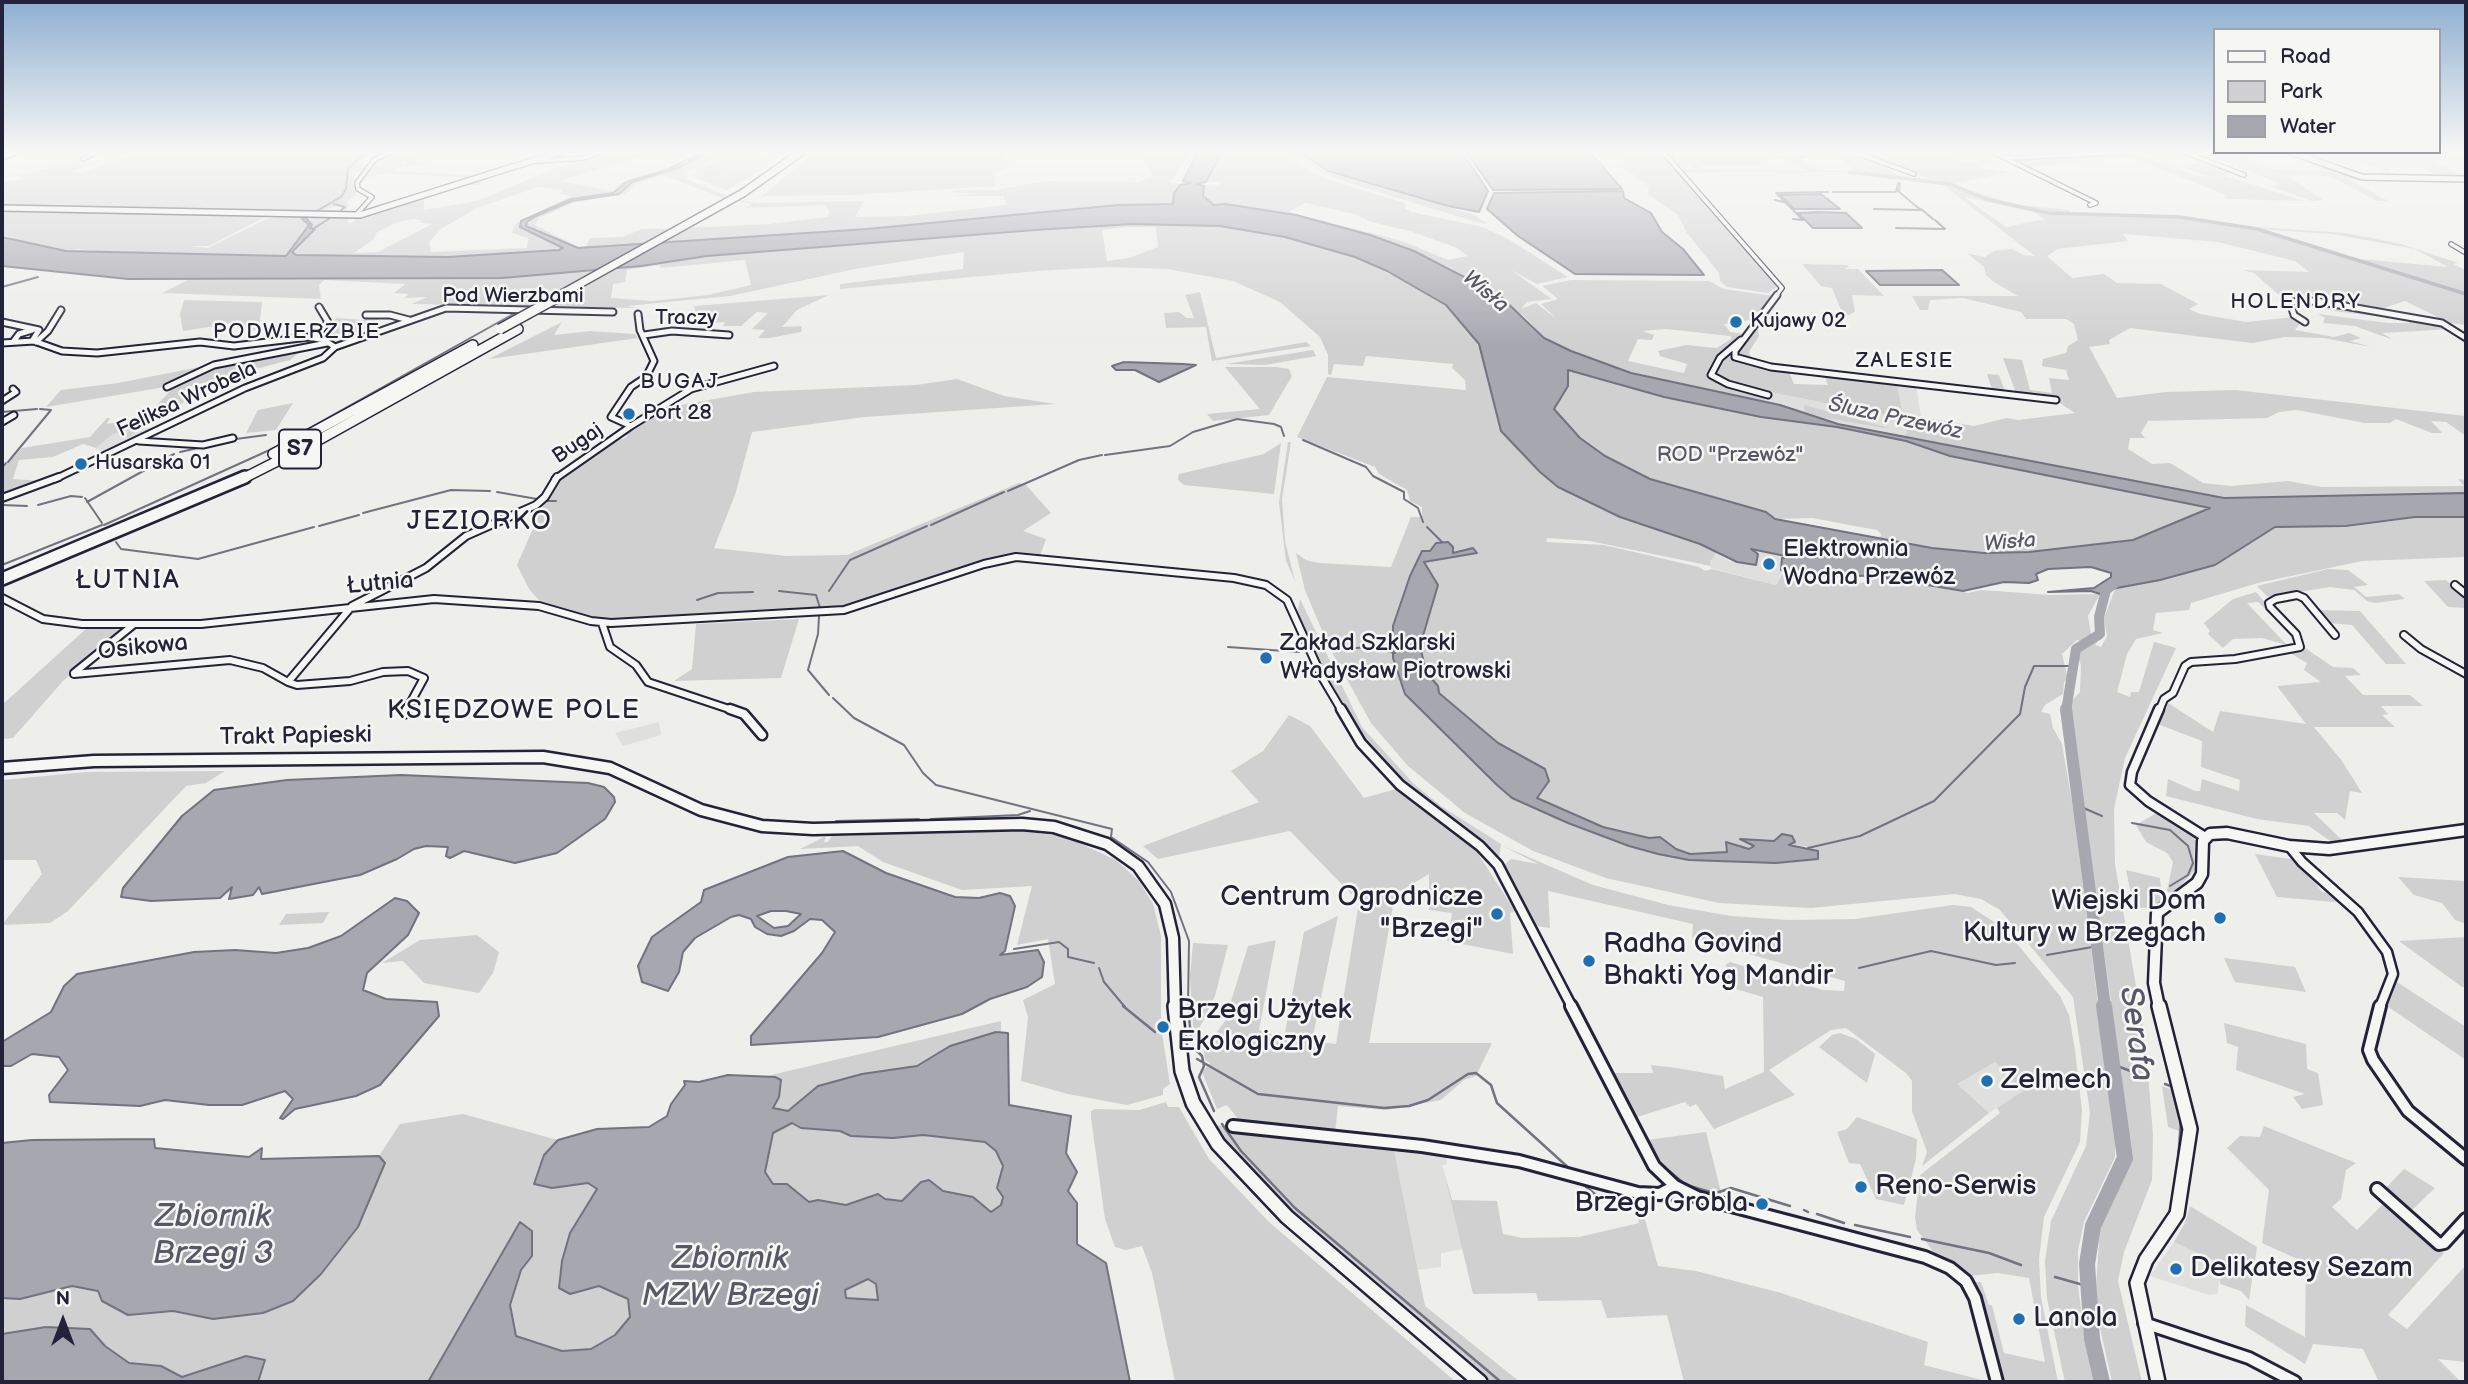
<!DOCTYPE html>
<html>
<head>
<meta charset="utf-8">
<style>
	body { margin:0 }
	#map { position:relative; width:2468px; height:1384px; overflow:hidden; background:#eeeeeb; font-family:"Balsamiq Sans",sans-serif }
	canvas { display:block }
	.frame { position:absolute; inset:0; border:4px solid #22223b; pointer-events:none }
	.legend { position:absolute; left:2213px; top:28px; width:228px; height:126px; box-sizing:border-box; background:#f6f6f2; border:2px solid #a1a1a9; margin:0; padding:9px 12px; list-style:none; font-size:21px; color:#22223b }
	.legend li { display:flex; align-items:center; gap:14px; height:35px }
	.legend b { width:35px; border:2px solid #a1a1a9 }
	.north { position:absolute; left:28px; top:1286px; width:70px; height:70px; -webkit-text-stroke:5px #f6f6f2; paint-order:stroke; rotate:0deg; font-size:19px; font-weight:700; line-height:28px; text-align:center; color:#22223b }
	.north::after { content:''; display:block; margin:auto; width:24px; height:32px; background:#22223b; clip-path:polygon(50% 0,100% 100%,50% 72%,0 100%) }
</style>
</head>
<body>
<div id="map">
<canvas width="2468" height="1384"></canvas>
<div class="frame"></div>
<ul class="legend">
<li><b style="height:9px;background:#f6f6f2"></b>Road</li>
<li><b style="height:19px;background:#d0d0d1"></b>Park</li>
<li><b style="height:19px;background:#a7a7af"></b>Water</li>
</ul>
<div class="north">N</div>
</div>
<script>
const g = document.querySelector('canvas').getContext('2d');
g.lineJoin = 'round';
function fill(path, color) { g.fillStyle = color; g.fill(path, 'evenodd'); }
const shape = rows => new Path2D(rows.map(r => 'M' + r).join(''));
function trace(path, color, width, dash) { g.strokeStyle = color; g.lineWidth = width; g.lineCap = dash ? 'butt' : 'round'; g.setLineDash(dash || []); g.stroke(path); }
function write(font, color, halo, rows, align = 'center') {
  g.font = font + ' "Balsamiq Sans",sans-serif'; g.lineWidth = 5; g.setLineDash([]); g.textBaseline = 'middle'; g.strokeStyle = halo; g.fillStyle = color; for (const [text, x, y, turn = 0] of rows) {
    g.save(); g.translate(x, y); g.rotate((+turn || 0) * Math.PI / 180); g.textAlign = isNaN(turn) ? turn : align; if (halo) g.strokeText(text, 0, 0); g.fillText(text, 0, 0); g.restore();
  }
}
const built = shape([
	[740,152,770,157,776,160,752,176,750,171,728,171,713,163],
	[1896,381,1916,385,1921,417,1903,414],
	[1770,392,1912,420,1905,437,1829,421,1763,402],
	[145,428,158,429,108,453,95,449,113,434],
	[1751,549,1794,557,1796,559,1782,558,1782,571,1776,585,1711,568,1710,562,1716,553,1729,561,1756,564],
	[659,722,661,735,623,746,615,733],
	[1995,1062,2024,1091,1989,1113,1956,1084],
	[1393,1145,1446,1154,1447,1164,1442,1165,1463,1249,1441,1253,1441,1267,1418,1270],
	[2174,1242,2223,1265,2217,1294,2209,1295,2150,1276]
]);
const green = shape([
	[143,152,191,152,176,155,178,157,203,152,370,152,357,164,370,164,365,170,351,172,353,179,362,178,357,183,359,191,346,203,349,205,347,209,340,210,342,207,337,206,316,212,2,207,2,182,26,179,19,176,61,165,102,160,73,171,81,173],
	[390,152,394,155,425,152,413,161,426,161,420,166,417,166,420,164,411,164,415,165,402,167,408,163,401,162,403,166,392,171,475,175,494,171,455,183,452,183,466,178,385,173,365,178,375,162,387,161,376,160,386,158,382,156],
	[603,152,703,152,669,169,626,182,613,193,571,199,521,221,521,227,563,248,559,250,448,257,296,255,291,253,313,229,309,228,311,225,304,218,302,220,309,225,286,256,127,255,79,249,66,251,2,237,18,238,2,235,2,210,267,216,209,246,189,246,208,248,269,218,347,217,350,217,347,222,351,224,359,216,372,216,435,191,528,163,472,180,481,183,479,185,455,186,424,196,424,210,477,201,577,159],
	[648,154,694,155,669,168,624,182,613,191,560,181],
	[538,187,563,190,560,194,571,196,516,223,512,233,528,238,527,248,431,252,429,242,441,229,477,208],
	[416,219,421,221,420,223,432,224,378,252,354,253,374,239,377,232,398,222],
	[708,152,730,152,688,171,686,179,737,200,757,203,864,201,855,217,907,216,1007,205,1003,196,953,196,974,194,951,192,956,190,997,190,1045,181,1139,182,1151,178,1152,173,1144,164,1143,154,1190,152,1170,183,1181,184,1174,193,1173,204,1118,205,867,229,579,248,526,226,536,216,571,201,619,194,632,182,678,168],
	[663,175,723,198,670,229,642,229,622,237,590,238,586,246,579,247,535,225,539,218,576,202,625,194,636,184],
	[729,199,751,204,745,208,825,205,830,212,827,217,770,224,683,228],
	[1222,152,1286,152,1287,156,1309,171,1333,181,1405,203,1405,208,1412,212,1483,227,1510,240,1568,277,1537,284,1511,270,1552,299,1527,302,1521,309,1536,303,1557,319,1541,304,1558,299,1542,286,1571,280,1709,281,1724,289,1774,296,1757,319,1724,324,1730,332,1745,334,1721,353,1709,371,1714,371,1725,354,1737,358,1735,356,1763,316,1769,317,1758,328,1759,336,1749,352,1752,360,1767,365,1992,390,1987,374,1999,375,2005,392,1896,381,1903,414,1974,426,2007,418,2018,420,2075,413,2049,396,2016,393,2003,358,2022,360,2030,390,2052,393,2049,378,2069,380,2066,370,2042,366,2043,359,2066,353,2068,346,2078,340,2074,324,2066,319,2026,319,2021,312,1963,298,1930,300,1928,310,1920,310,1912,296,2018,296,1994,282,1986,275,1984,267,1968,254,1985,257,1994,251,2012,249,2024,255,2035,256,1943,185,1961,188,1849,172,1684,173,1680,169,1694,169,1691,165,1676,165,1666,152,1770,152,1782,157,1786,156,1779,152,1801,152,1805,155,1801,162,1821,171,1846,171,1854,170,1832,152,1859,152,1903,178,1931,180,1863,152,1940,152,1963,163,1985,159,1996,162,1976,167,2011,172,1953,184,2012,204,2070,210,2071,213,2175,215,2256,227,2346,233,2401,244,2458,263,2453,264,2466,270,2466,293,2359,259,2448,267,2415,249,2332,234,2258,229,2466,295,2466,325,2450,323,2405,301,2381,309,2394,316,2441,323,2452,329,2382,333,2392,339,2388,338,2355,326,2323,323,2325,318,2318,314,2388,323,2409,323,2407,320,2333,311,2299,299,2287,302,2254,273,2243,270,2309,272,2295,261,2218,242,2123,234,2128,241,2058,249,2047,256,2072,278,2104,274,2117,283,2161,284,2198,304,2189,309,2200,314,2246,322,2295,317,2302,321,2295,330,2334,337,2349,333,2361,338,2350,341,2371,347,2324,338,2285,337,2252,343,2130,328,2109,340,2110,344,2089,347,2117,398,2166,392,2235,390,2466,416,2466,436,2446,422,2431,421,2442,433,2432,433,2396,419,2390,423,2365,423,2297,410,2279,412,2267,418,2148,421,2141,433,2145,438,2130,438,2128,449,2152,464,2170,463,2203,483,2231,486,2288,481,2322,487,2464,486,2458,479,2466,480,2466,493,2224,498,1905,437,1911,420,1770,392,1763,402,1631,373,1571,351,1544,337,1524,316,1453,269,1414,251,1370,235,1296,215,1225,204,1214,205,1203,196,1204,186,1219,186,1220,182,1206,182],
	[1780,158,1809,171,1702,169,1698,166,1764,165,1758,161],
	[1964,197,2033,212,2044,219,2006,227],
	[1305,203,1355,214,1371,222,1410,231,1457,248,1468,256,1448,260,1402,241,1289,212],
	[1666,329,1730,336,1732,338,1717,348,1686,345,1658,351,1660,356,1687,364,1684,373,1628,361,1638,339,1652,340,1654,335,1642,331],
	[1788,369,1858,380,1825,377,1828,385,1794,384],
	[1616,152,1659,152,1777,287,1768,293,1727,287,1720,281,1719,273,1687,233,1678,215,1648,194,1649,187,1620,165,1626,163],
	[1994,152,2147,152,2141,156,2198,176,2207,176,2178,166,2209,163,2235,173,2223,175,2304,201,2229,199,2223,197,2229,196,2129,157,2025,168],
	[2199,152,2289,152,2300,156,2243,158,2270,169,2326,171,2303,161,2312,161,2362,177,2348,179,2390,202,2377,201,2330,176,2286,175,2323,200,2312,201,2271,187,2281,184],
	[2293,152,2428,152,2460,154,2466,161,2433,161,2459,174,2435,174,2420,167,2390,168,2388,172,2412,178,2365,177,2386,171,2357,161,2321,163],
	[984,154,1000,155,1011,163,995,174,995,186,852,195,762,196,811,155],
	[1298,156,1329,173,1472,214,1488,224,1476,222,1349,183,1323,173],
	[713,163,728,171,750,171,752,176,727,190,695,178,696,170],
	[1132,224,1220,226,1285,237,1355,257,1418,288,1446,305,1470,330,1485,360,1502,431,1558,487,1620,517,1700,544,1716,553,1710,562,1711,566,1590,541,1547,538,1546,542,1604,545,1699,567,1705,571,1712,569,1776,585,1782,574,1816,584,1862,583,1881,577,1968,593,1982,590,2051,595,2100,594,2088,616,2091,634,2098,640,2095,645,2101,647,2107,636,2104,618,2115,589,2215,565,2275,527,2348,527,2413,518,2466,518,2466,557,2362,561,2258,583,2191,603,2189,610,2156,613,2153,630,2163,633,2136,639,2127,654,2117,692,2130,697,2131,692,2139,692,2154,642,2176,648,2125,758,2114,809,2115,864,2145,1038,2153,1135,2152,1180,2124,1252,2118,1281,2142,1382,2112,1382,2095,1305,2100,1223,2133,1157,2074,741,2071,702,2080,692,2081,665,2077,655,2089,643,2077,640,2062,654,2068,679,2064,682,2063,694,2045,705,2041,712,2050,714,2053,728,2062,744,2073,808,2115,1136,2115,1157,2084,1222,2078,1251,2078,1286,2087,1352,2097,1382,2065,1382,2047,1299,2045,1261,2051,1221,2086,1146,2090,1113,2073,997,2000,910,1981,899,1955,894,1811,908,1719,903,1606,878,1533,851,1465,813,1408,766,1371,723,1328,645,1305,590,1296,553,1306,560,1319,563,1391,567,1411,517,1422,517,1422,507,1410,501,1407,490,1379,474,1375,467,1297,437,1327,377,1466,390,1465,380,1452,368,1453,364,1366,356,1363,366,1334,364,1331,375,1328,374,1328,355,1320,337,1280,302,1233,281,1167,269,1108,267,1038,271,840,289,840,284,963,269,964,252,855,269,730,296,627,306,638,308,411,304,427,297,404,298,409,294,394,293,405,284,324,280,319,285,321,299,162,293,188,280,441,279,555,274,707,256],
	[1127,227,1156,227,1158,247,1129,258,1107,261,1102,230],
	[745,260,751,285,708,295,652,301,611,298,613,284,625,282,627,270,659,265,661,268],
	[1464,550,1476,554,1424,561,1438,585,1420,646,1423,665,1439,693,1476,725,1498,743,1545,770,1545,789,1537,798,1603,827,1649,838,1660,837,1676,849,1690,854,1728,852,1732,843,1749,849,1755,847,1741,840,1774,841,1783,834,1788,844,1809,847,1818,859,1776,863,1689,860,1629,846,1568,823,1405,694,1396,672,1392,642,1410,576,1418,560,1430,551,1459,553],
	[1802,264,1847,265,1849,267,1844,269,1858,269,1884,296,1852,295,1855,312,1844,317,1832,288,1821,286],
	[1200,292,1216,358,1306,342,1311,346,1212,361,1206,327,1166,328,1164,313,1179,312,1187,318,1194,318,1185,295],
	[829,295,797,310,782,327,802,326,801,332,770,338,758,338,765,330,752,329,768,313,757,312,741,326,723,326,725,322,699,324,694,306],
	[184,300,262,302,259,329,239,332,241,322,183,331,180,314],
	[369,316,381,318,353,334,363,337,339,345,320,336,336,318,364,320],
	[562,322,554,335,590,331,635,334,638,338,489,359],
	[307,346,290,360,187,387,182,395,195,394,192,397,178,406,162,405,154,412,171,412,149,414,130,437,123,437,129,431,113,434,96,448,83,444,53,457,19,460,13,479,43,481,2,496,2,469,22,448,90,437,107,418,110,418,107,424,137,418,144,409,154,408,172,389,166,389,199,370,159,388,46,407,61,390,118,383],
	[1313,350,1316,356,1265,365,1226,364],
	[1225,367,1276,367,1289,369,1292,376,1269,415,1213,421,1207,414,1260,409],
	[1568,370,1664,397,1761,417,1837,427,1906,441,1950,456,2211,507,2133,540,2029,552,1984,553,1932,548,1878,537,1882,535,1877,530,1854,526,1813,518,1776,519,1650,479,1605,456,1580,438,1554,409,1568,386],
	[957,379,1004,396,1055,404,865,417,752,432,735,495,714,548,787,556,847,555,1019,483,1026,485,1051,513,1023,531,1046,539,1040,556,997,557,863,604,843,608,628,621,599,620,543,605,529,589,517,565,553,483,617,439,623,439,628,436,624,434,633,427,664,408,754,392,916,385],
	[293,403,276,430,246,433,258,410],
	[1804,405,1882,426,1890,429,1820,417,1805,412],
	[1288,442,1291,442,1282,499,1285,541,1295,581,1286,561,1279,503],
	[1281,443,1274,494,1184,485,1178,480,1179,474,1264,454],
	[2328,569,2348,570,2368,585,2354,587,2366,597,2399,594,2405,599,2375,603,2367,601,2354,590,2330,587,2268,597,2257,586],
	[2446,580,2466,596,2466,608,2448,607,2424,581],
	[2256,592,2294,636,2258,602,2247,603,2287,645,2262,638,2233,639,2223,648,2208,634,2210,631,2204,623,2233,599],
	[1300,599,1362,727,1413,783,1441,806,1501,844,1499,859,1403,785,1364,742,1313,653,1297,615],
	[2316,610,2360,611,2406,664,2386,664,2352,625,2328,623],
	[799,619,781,678,674,681,692,669,696,624],
	[88,627,123,630,63,681,13,738,2,739,2,705],
	[2305,648,2333,667,2353,668,2361,675,2345,676,2363,695,2410,695,2423,706,2381,706,2388,714,2382,715,2395,727,2314,727,2342,761,2362,793,2350,791,2345,820,2337,813,2314,813,2345,843,2333,843,2309,826,2257,819,2166,796,2168,779,2195,791,2200,791,2202,779,2239,791,2240,780,2201,767,2202,741,2155,723,2165,701,2213,732,2220,711,2306,724,2277,686,2321,682,2304,670,2307,663,2288,652],
	[1289,715,1310,726,1364,798,1396,789,1475,849,1515,911,1510,913,1513,954,1447,941,1452,913,1429,910,1429,874,1395,894,1369,1043,1492,1043,1476,1076,1464,1080,1441,1100,1387,1110,1338,1106,1335,1133,1241,1123,1227,1105,1217,1109,1202,1072,1210,1063,1205,1060,1204,1051,1196,1045,1204,1044,1204,1040,1194,1040,1190,977,1193,943,1228,945,1215,996,1199,1029,1210,1041,1225,1021,1248,946,1276,940,1259,1030,1284,1038,1304,932,1338,916,1312,1041,1336,1044,1359,902,1290,831,1158,859,1143,846,1259,802,1231,771,1263,751],
	[225,771,206,783,186,786,68,911,50,923,2,925,42,874,36,860,2,860,3,780,86,772],
	[2160,811,2193,835,2195,840,2194,871,2172,895,2167,891,2173,862,2167,853,2146,842,2136,825],
	[1022,831,1066,837,1116,860,1139,881,1153,904,1161,936,1161,1027,1170,1084,1163,1089,1163,1095,1127,1105,1068,1094,1021,1081,1028,1017,1023,1000,1055,984,1048,939,1017,945,1032,886,962,890,883,862,858,846,800,849,826,836,824,842,828,842,832,836],
	[1503,846,1593,885,1668,905,1731,916,1788,920,1855,919,1953,905,1971,907,2005,929,2060,996,2069,1015,2075,1050,2082,1110,2080,1142,2044,1217,2039,1259,2041,1297,2058,1382,2005,1382,1974,1282,1981,1282,1989,1305,1992,1305,2004,1353,2045,1362,2029,1278,1998,1273,1969,1276,1953,1262,1935,1254,1917,1230,1915,1217,1920,1175,2000,1113,1997,1108,2023,1091,1995,1062,1957,1084,1989,1113,1922,1166,1927,1152,1912,1111,1912,1081,1906,1073,1846,1028,1831,1030,1769,1070,1795,1095,1714,1129,1696,1104,1690,1107,1685,1102,1634,1118,1612,1073,1653,1073,1651,1065,1676,1068,1723,1076,1725,1089,1764,1072,1763,997,1725,986,1726,964,1730,962,1823,990,1844,991,1845,981,1692,938,1693,924,1548,891,1550,928,1536,926,1504,865,1511,859,1538,864],
	[2255,854,2298,860,2322,892,2336,894,2345,903,2277,897],
	[2126,870,2160,878,2162,899,2158,907,2134,908],
	[2398,877,2465,881,2466,924,2455,920,2442,903,2414,895],
	[329,912,323,923,279,925,286,914],
	[477,935,499,952,493,973,479,993,424,983,403,961,382,963,420,940],
	[2466,937,2466,987,2462,987,2399,941],
	[2224,958,2295,967,2306,992,2235,982],
	[2397,982,2466,1027,2466,1060,2387,1006],
	[1001,1021,1002,1382,696,1382,754,1079],
	[2224,1023,2306,1044,2307,1069,2318,1073,2323,1105,2302,1109,2293,1097,2305,1094,2236,1070,2238,1047,2227,1043],
	[1840,1033,1856,1039,1875,1054,1867,1083,1819,1047,1832,1035],
	[2162,1086,2172,1090,2179,1108,2179,1131,2168,1127],
	[1166,1102,1168,1107,1179,1107,1209,1159,1269,1222,1456,1382,1175,1382,1152,1273,1142,1246,1126,1250,1115,1247,1105,1219,1091,1118,1091,1111,1095,1109,1139,1110],
	[463,1114,558,1140,544,1155,535,1184,552,1188,588,1183,597,1189,570,1233,562,1261,560,1288,570,1294,598,1286,628,1299,630,1317,615,1334,592,1349,562,1351,516,1336,510,1305,521,1270,532,1256,520,1222,428,1382,258,1382,265,1360,246,1355,182,1377,161,1366,129,1363,106,1346,90,1329,46,1327,2,1334,2,1299,19,1299,72,1286,98,1291,102,1301,128,1315,173,1312,213,1319,263,1313,293,1301,321,1275,359,1227,385,1163,379,1156,400,1124],
	[1857,1117,1917,1139,1916,1159,1904,1205,1876,1199,1860,1164,1849,1163,1837,1132,1847,1129],
	[1213,1125,1393,1145,1425,1306,1520,1382,1489,1382,1277,1200,1241,1164],
	[2264,1126,2356,1163,2346,1170,2341,1199,2332,1207,2357,1230,2383,1204,2391,1205,2444,1253,2388,1315,2407,1329,2466,1265,2466,1362,2438,1359,2461,1382,2379,1382,2363,1349,2313,1344,2305,1364,2245,1326,2246,1305,2305,1337,2306,1263,2262,1243,2269,1190,2227,1148,2240,1136,2260,1137],
	[1706,1132,1723,1200,1701,1194,1674,1180,1661,1165,1647,1140],
	[1442,1164,1452,1200,1497,1201,1503,1234,1522,1238,1579,1237,1639,1223,1635,1195,1681,1198,1684,1204,1640,1202,1658,1266,1696,1271,1781,1293,1928,1342,1924,1365,1990,1382,1684,1382,1667,1315,1607,1318,1601,1300,1538,1301,1536,1293,1473,1294],
	[2404,1169,2435,1188,2409,1213,2383,1191],
	[2190,1206,2257,1247,2249,1300,2241,1291,2220,1284,2222,1265,2174,1242,2185,1223]
]);
const water = shape([
	[703,152,708,152,678,168,632,182,619,194,572,201,536,216,527,222,526,226,578,248,867,229,1118,205,1173,204,1174,193,1180,185,1191,183,1183,181,1198,152,1222,152,1206,182,1196,184,1204,186,1203,196,1214,205,1225,204,1296,215,1370,235,1414,251,1499,295,1544,338,1571,351,1631,373,1780,405,1838,424,2224,498,2466,493,2466,517,2415,517,2346,526,2275,527,2215,565,2160,580,2106,590,2100,594,2091,591,2048,592,2094,588,2111,577,2111,573,2091,567,2048,569,2036,574,2038,580,2029,583,2004,582,1963,591,1874,576,1801,575,1781,570,1782,558,1795,558,1751,549,1758,554,1756,565,1737,562,1700,544,1620,517,1558,487,1540,472,1501,431,1479,344,1446,305,1387,271,1355,257,1285,237,1220,226,1132,224,1036,230,707,256,641,266,502,278,128,279,2,266,2,237,66,251,286,256,309,225,302,219,305,217,312,225,310,228,315,229,292,252,296,255,448,257,559,250,563,248,520,227,521,221,571,199,613,193,626,182,669,169,703,152],
	[1568,370,1664,397,1761,417,1837,427,1906,441,1950,456,2210,508,2133,540,2029,552,1984,553,1932,548,1775,519,1766,512,1650,479,1605,456,1580,438,1554,409,1568,386,1568,370],
	[1305,152,1462,152,1488,191,1479,212,1448,206,1328,171,1305,156,1305,152],
	[1466,152,1590,152,1622,189,1493,190,1466,152],
	[1623,191,1624,198,1651,213,1662,232,1683,249,1704,275,1575,274,1518,236,1487,209,1494,193,1623,191],
	[1821,194,1840,209,1794,209,1780,195,1821,194],
	[1820,212,1846,213,1862,228,1813,228,1798,213,1820,212],
	[1942,270,1959,285,1880,285,1866,271,1942,270],
	[1124,362,1183,364,1196,365,1159,382,1135,370,1116,370,1112,366,1124,362],
	[1448,542,1453,547,1453,553,1473,548,1477,553,1424,562,1438,585,1420,646,1426,672,1438,686,1439,693,1498,743,1545,769,1549,781,1537,798,1603,827,1649,838,1660,837,1676,849,1690,854,1727,852,1726,842,1749,849,1754,846,1740,839,1774,841,1782,834,1792,836,1795,842,1789,845,1818,851,1818,859,1776,863,1689,860,1658,854,1629,846,1568,823,1512,798,1497,785,1405,694,1393,658,1393,626,1410,576,1422,551,1430,551,1436,543,1448,542],
	[401,775,588,783,604,787,614,797,615,802,605,819,557,853,515,863,464,851,450,858,446,856,448,847,426,846,414,849,397,859,360,875,262,894,259,887,253,895,229,899,232,887,220,898,151,901,121,897,123,888,182,816,214,790,287,780,401,775],
	[843,851,886,873,955,897,979,898,1000,893,1010,896,1015,906,1005,951,1000,955,1038,950,1044,962,1042,977,1027,987,990,999,962,1014,878,1037,751,1045,751,1036,822,953,835,932,822,920,810,919,794,931,781,936,767,934,755,927,751,919,739,915,731,917,695,938,683,952,679,972,668,991,642,982,638,966,652,937,701,902,704,890,788,857,843,851],
	[771,911,786,911,801,914,788,926,774,928,757,916,771,911],
	[395,898,407,901,419,913,408,935,367,973,363,990,386,999,437,1002,439,1016,380,1085,356,1096,295,1109,283,1119,280,1118,293,1099,285,1091,242,1105,209,1105,165,1100,140,1106,50,1102,49,1095,68,1070,59,1057,32,1054,11,1066,2,1066,2,1042,51,1012,64,986,77,974,194,952,235,950,276,953,308,948,341,936,395,898],
	[996,1032,1008,1033,1009,1105,1071,1116,1066,1153,1077,1172,1068,1191,1077,1203,1077,1244,1106,1263,1130,1382,428,1382,520,1222,532,1231,532,1256,521,1270,510,1305,516,1336,562,1351,591,1349,615,1335,630,1317,628,1299,599,1286,570,1294,559,1288,562,1261,570,1233,597,1189,588,1183,552,1188,534,1184,544,1155,558,1140,597,1129,649,1127,667,1116,671,1104,685,1085,684,1081,699,1082,728,1075,775,1077,781,1080,779,1097,773,1108,788,1111,818,1086,862,1074,917,1066,950,1046,996,1032],
	[792,1123,801,1128,840,1131,851,1136,893,1138,923,1135,985,1142,996,1151,1003,1166,997,1188,1003,1197,1001,1205,991,1212,973,1197,943,1191,929,1180,921,1182,902,1201,885,1199,878,1194,846,1205,818,1200,809,1202,787,1184,773,1184,765,1172,773,1133,792,1123],
	[868,1279,876,1284,878,1300,846,1298,845,1290,868,1279],
	[154,1139,155,1148,249,1157,262,1148,261,1159,379,1156,385,1163,358,1227,321,1274,293,1301,263,1313,213,1319,173,1311,128,1315,102,1301,98,1291,72,1286,20,1299,2,1298,2,1143,32,1140,154,1139],
	[46,1327,90,1329,105,1346,129,1363,161,1366,182,1377,246,1356,265,1360,258,1382,2,1382,2,1334,46,1327]
]);
const streamFar1 = shape([
	[1897,190,1910,201],
	[1899,191,1900,183],
	[1833,192,1896,192,1898,183],
	[1775,200,1784,202],
	[334,204,345,207,341,210],
	[1874,209,1921,210,1911,202],
	[1921,209,1933,219],
	[315,212,341,197,346,189,348,169,366,152],
	[1793,219,1802,220],
	[1803,220,1776,193,1828,192],
	[1896,228,1945,229,1935,220],
	[313,229,330,218],
	[2,287,38,277],
	[2,412,37,409],
	[236,439,266,435],
	[1303,440,1366,467,1373,476,1404,492,1404,499,1418,508,1423,522],
	[180,452,198,448],
	[1105,455,1170,446,1193,432,1237,419,1274,424,1281,427,1284,436],
	[8,462,51,410,40,409],
	[2,468,6,463],
	[1008,491,1079,460,1102,455],
	[497,492,537,499],
	[85,498,102,523],
	[546,501,556,501],
	[87,502,174,454],
	[2,505,27,506],
	[38,505,71,496,82,497],
	[363,513,451,490,490,491],
	[104,525,274,448,515,313],
	[931,525,1004,492],
	[319,526,359,515],
	[1427,527,1442,542],
	[116,542,121,549,198,559,314,527],
	[2,565,102,525],
	[779,591,816,595,820,608],
	[829,591,850,560,927,526],
	[697,600,718,593,753,592],
	[819,616,818,634,808,670,829,695],
	[1228,647,1299,652],
	[1333,650,1368,647,1395,653],
	[833,698,854,718,904,745,923,773,936,785,1112,829,1111,837,1148,862,1171,892,1189,941,1188,1007],
	[2079,806,2102,816],
	[931,819,1018,815,1030,811],
	[836,821,919,819],
	[2132,823,2170,830,2188,846,2193,863,2188,875,2170,886],
	[1808,848,1860,836,1934,801,2020,714,2025,687,2034,666,2073,666],
	[1014,949,1059,942,1068,949,1068,957,1094,963],
	[2047,955,2098,946],
	[1099,968,1104,982,1125,1007],
	[1859,968,1931,951,1996,965,2015,963]
]);
const stream = shape([
	[1123,1006,1155,1032],
	[1188,1006,1191,1038],
	[1193,1047,1202,1056,1204,1066,1199,1077,1214,1111],
	[1197,1059,1258,1094,1384,1108,1409,1106,1428,1100,1468,1074,1476,1073,1491,1085,1497,1103,1571,1170],
	[2112,1064,2133,1072],
	[2165,1084,2173,1087],
	[1222,1124,1241,1151,1295,1208,1501,1382],
	[2178,1162,2181,1119],
	[1664,1167,1686,1185,1714,1193],
	[1584,1185,1596,1195,1681,1201],
	[1713,1194,1731,1188,1790,1206],
	[1804,1210,1808,1212],
	[1817,1214,1844,1223],
	[1855,1225,1910,1237],
	[1922,1239,1989,1253,2021,1265],
	[2055,1277,2087,1286]
]);
const canal = shape([
	[1849,172,1950,184,1986,199,2048,213,2180,217,2257,229,2466,294]
]);
const riverFar2 = shape([
	[2066,711,2076,649,2100,634,2099,617,2106,590,2115,583]
]);
const riverFar1 = shape([
	[2066,709,2105,1007]
]);
const river = shape([
	[2102,1382,2092,1339,2087,1264,2093,1226,2125,1158,2104,1006]
]);
const minorFar4 = shape([
	[1663,152,1782,288,1776,296],
	[1803,152,1803,155],
	[1854,152,1914,174],
	[1993,152,2096,203,2090,205],
	[2185,152,2244,175],
	[2007,158,2133,152],
	[83,159,96,152],
	[525,162,584,158,600,152],
	[356,215,372,197,358,189,357,183,374,160,389,152],
	[2451,244,2466,253]
]);
const minorFar3 = shape([
	[1777,295,1735,351,1735,357,1771,367,2056,400],
	[366,315,390,315,409,320],
	[2,322,39,330,32,341],
	[2305,322,2294,315,2290,302,2316,301,2442,323,2466,338],
	[644,335,672,331,729,335],
	[315,338,328,322,319,307],
	[1741,340,1720,358,1711,375,1728,384,1768,395],
	[13,342,19,334,32,330],
	[36,342,48,331,61,310],
	[2,343,34,341,62,351,97,353,200,342,234,346,309,337,324,340,335,347,323,358,245,388,55,479],
	[335,347,446,308,613,312],
	[167,387,214,365,327,343],
	[2,401,16,392,13,389],
	[2,422,14,415],
	[631,426,691,389,774,366],
	[139,441,203,445,233,438],
	[555,479,631,426,611,417,631,387,646,377,654,361,640,330,638,314]
]);
const minorFar2 = shape([
	[2,498,59,477],
	[2455,585,2466,594],
	[2,598,43,619,82,624,201,624,434,599,539,606,591,621,611,623,844,610,984,564,1016,557,1234,578,1266,585,1287,600,1323,679,1342,711],
	[602,623,610,647,636,665,648,682,735,711],
	[2404,635,2421,649,2466,674],
	[74,673,133,625],
	[74,674,230,660,263,668,288,682,352,606,426,568,466,536,536,505,545,497,557,477],
	[288,682,297,685,350,681,383,672,408,671,424,678,406,711],
	[2159,711,2164,699,2173,693,2185,666,2191,662,2235,659,2300,647,2296,634,2270,607,2269,603,2276,599,2297,595,2304,598,2335,635]
]);
const minorFar1 = shape([
	[730,709,744,714,762,735],
	[1341,709,1361,743,1400,785,1480,846,1498,865,1572,1007],
	[2159,709,2132,772,2130,785,2148,801,2205,837],
	[405,713,407,709],
	[2289,846,2302,862,2358,912,2387,952,2393,974,2380,1007]
]);
const minor = shape([
	[1571,1006,1654,1166,1675,1186,1697,1197,1925,1257,1950,1268,1966,1281,1975,1298,1997,1382],
	[2380,1006,2369,1050,2373,1060,2408,1111,2466,1159],
	[1233,1126,1422,1146,1519,1161,1638,1193,1660,1194,1675,1186],
	[2377,1189,2439,1244,2444,1243,2466,1219],
	[2144,1323,2249,1358,2295,1382]
]);
const tertiaryFar2 = shape([
	[2291,152,2362,177,2466,179],
	[2,157,16,152],
	[2,208,360,215,560,152]
]);
const tertiaryFar1 = shape([
	[2,768,94,761,543,757,610,768,701,810,762,826,813,829,1022,824,1054,827,1107,844,1138,866,1165,904,1173,938,1175,1007],
	[2159,1007,2154,983,2157,913,2197,883,2202,874,2203,841,2210,834,2227,833,2289,846,2329,849,2466,830]
]);
const tertiary = shape([
	[1175,1006,1182,1071,1193,1103,1218,1144,1287,1217,1480,1382],
	[2158,1382,2137,1283,2146,1260,2177,1214,2190,1129,2159,1006]
]);
const motorwayFar2 = shape([
	[743,193,801,152]
]);
const motorwayFar1 = shape([
	[273,454,473,345],
	[242,479,315,442,518,329]
]);
const motorway = shape([
	[2,579,245,477]
]);
const motorwayBridgeFar1 = shape([
	[558,296,743,193]
]);
const motorwayBridge = shape([
	[500,329,562,295]
]);
const markers = [
	[1736,322,7,"#1f6fb2"],
	[629,414,7,"#1f6fb2"],
	[81,464,7,"#1f6fb2"],
	[1769,564,7,"#1f6fb2"],
	[1266,658,7,"#1f6fb2"],
	[1497,914,7,"#1f6fb2"],
	[2220,918,7,"#1f6fb2"],
	[1589,961,7,"#1f6fb2"],
	[1163,1027,7,"#1f6fb2"],
	[1987,1081,7,"#1f6fb2"],
	[1861,1187,7,"#1f6fb2"],
	[1762,1204,7,"#1f6fb2"],
	[2176,1269,7,"#1f6fb2"],
	[2019,1319,7,"#1f6fb2"]
];
const farWaternames = [
	["Wisła",1485,292,40],
	["Śluza Przewóz",1895,419,12],
	["Wisła",2010,543,-5]
];
const farStreetnames = [
	["Pod Wierzbami",513,297],
	["Traczy",686,319],
	["Feliksa Wrobela",187,400,-25],
	["Bugaj",578,444,-34]
];
const farNeighbourhoodnames = [
	["HOLENDRY",2296,303],
	["PODWIERZBIE",297,333],
	["ZALESIE",1905,362],
	["BUGAJ",680,383]
];
const farPoinames = [
	["Kujawy 02",1750,322],
	["Port 28",643,414],
	["Husarska 01",95,464]
];
const farParknames = [
	["ROD \"Przewóz\"",1730,456]
];
const shields = [
	[300,449,42]
];
const shieldNames = [
	["S7",300,449]
];
const poiNames = [
	["Elektrownia",1783,550],
	["Wodna Przewóz",1783,578],
	["Zakład Szklarski",1280,644],
	["Władysław Piotrowski",1280,672]
];
const streetNames = [
	["Łutnia",380,584,-5],
	["Osikowa",143,648,-6],
	["Trakt Papieski",296,737,-1]
];
const neighbourhoodNames = [
	["JEZIORKO",480,522],
	["ŁUTNIA",128,581],
	["KSIĘDZOWE POLE",514,711]
];
const nearPoinames = [
	["Centrum Ogrodnicze",1483,898,"right"],
	["\"Brzegi\"",1483,930,"right"],
	["Wiejski Dom",2206,902,"right"],
	["Kultury w Brzegach",2206,934,"right"],
	["Radha Govind",1603,945],
	["Bhakti Yog Mandir",1603,977],
	["Brzegi Użytek",1177,1011],
	["Ekologiczny",1177,1043],
	["Zelmech",2001,1081],
	["Reno-Serwis",1875,1187],
	["Brzegi Grobla",1748,1204,"right"],
	["Delikatesy Sezam",2190,1269],
	["Lanola",2033,1319]
];
const nearWaternames = [
	["Serafa",2135,1034,82],
	["Zbiornik",213,1218],
	["Brzegi 3",213,1255],
	["Zbiornik",730,1260],
	["MZW Brzegi",730,1297]
];
fill(built, '#dfdfde');
fill(green, '#d0d0d1');
fill(water, '#a7a7af');
trace(water, '#727281', 2);
trace(streamFar1, '#727281', 2);
trace(stream, '#727281', 2.5);
trace(canal, '#a7a7af', 3.5);
trace(riverFar2, '#a7a7af', 10);
trace(riverFar1, '#a7a7af', 12);
trace(river, '#a7a7af', 16);
trace(minorFar4, '#22223b', 6);
trace(minorFar3, '#22223b', 9);
trace(minorFar2, '#22223b', 10);
trace(minorFar1, '#22223b', 13);
trace(minor, '#22223b', 16);
trace(tertiaryFar2, '#22223b', 8);
trace(tertiaryFar1, '#22223b', 15);
trace(tertiary, '#22223b', 18);
trace(motorwayFar2, '#22223b', 10);
trace(motorwayFar1, '#22223b', 12);
trace(motorway, '#22223b', 16);
trace(minorFar4, '#f6f6f2', 3.5);
trace(minorFar3, '#f6f6f2', 5);
trace(minorFar2, '#f6f6f2', 6);
trace(minorFar1, '#f6f6f2', 8);
trace(minor, '#f6f6f2', 10);
trace(tertiaryFar2, '#f6f6f2', 5);
trace(tertiaryFar1, '#f6f6f2', 10);
trace(tertiary, '#f6f6f2', 13);
trace(motorwayFar2, '#f6f6f2', 7);
trace(motorwayFar1, '#f6f6f2', 9);
trace(motorway, '#f6f6f2', 11);
trace(motorwayBridgeFar1, '#22223b', 10, []);
trace(motorwayBridge, '#22223b', 12, []);
trace(motorwayBridgeFar1, '#f6f6f2', 7);
trace(motorwayBridge, '#f6f6f2', 9);
const sky = g.createLinearGradient(0, 0, 0, 346);
sky.addColorStop(0, '#8eafd1');
sky.addColorStop(0.44, '#f7f7f6');
sky.addColorStop(1, '#f7f7f600');
g.fillStyle = sky;
g.fillRect(0, 0, 2468, 346);
for (const [x, y, r, color] of markers) { const dot = new Path2D(); dot.arc(x, y, r, 0, 2 * Math.PI); g.fillStyle = color; g.fill(dot); trace(dot, '#f6f6f2', 2.5); }
write('italic 21px', '#575769', '#f6f6f2', farWaternames);
write('21px', '#22223b', '#f6f6f2', farStreetnames);
g.letterSpacing = '2px';
write('21px', '#22223b', '#f6f6f2', farNeighbourhoodnames);
g.letterSpacing = '0px';
write('21px', '#22223b', '#f6f6f2', farPoinames, 'left');
write('21px', '#565668', '#f6f6f2', farParknames);
for (const [x, y, w] of shields) { const box = new Path2D(); box.roundRect(x - w / 2, y - 19.5, w, 39, 5); g.fillStyle = '#f6f6f2'; g.fill(box); trace(box, '#22223b', 2); }
write('bold 23px', '#22223b', null, shieldNames);
write('24px', '#22223b', '#f6f6f2', poiNames, 'left');
write('24px', '#22223b', '#f6f6f2', streetNames);
g.letterSpacing = '2px';
write('26px', '#22223b', '#f6f6f2', neighbourhoodNames);
g.letterSpacing = '0px';
write('28px', '#22223b', '#f6f6f2', nearPoinames, 'left');
write('italic 32px', '#575769', '#f6f6f2', nearWaternames);
</script>
</body>
</html>
